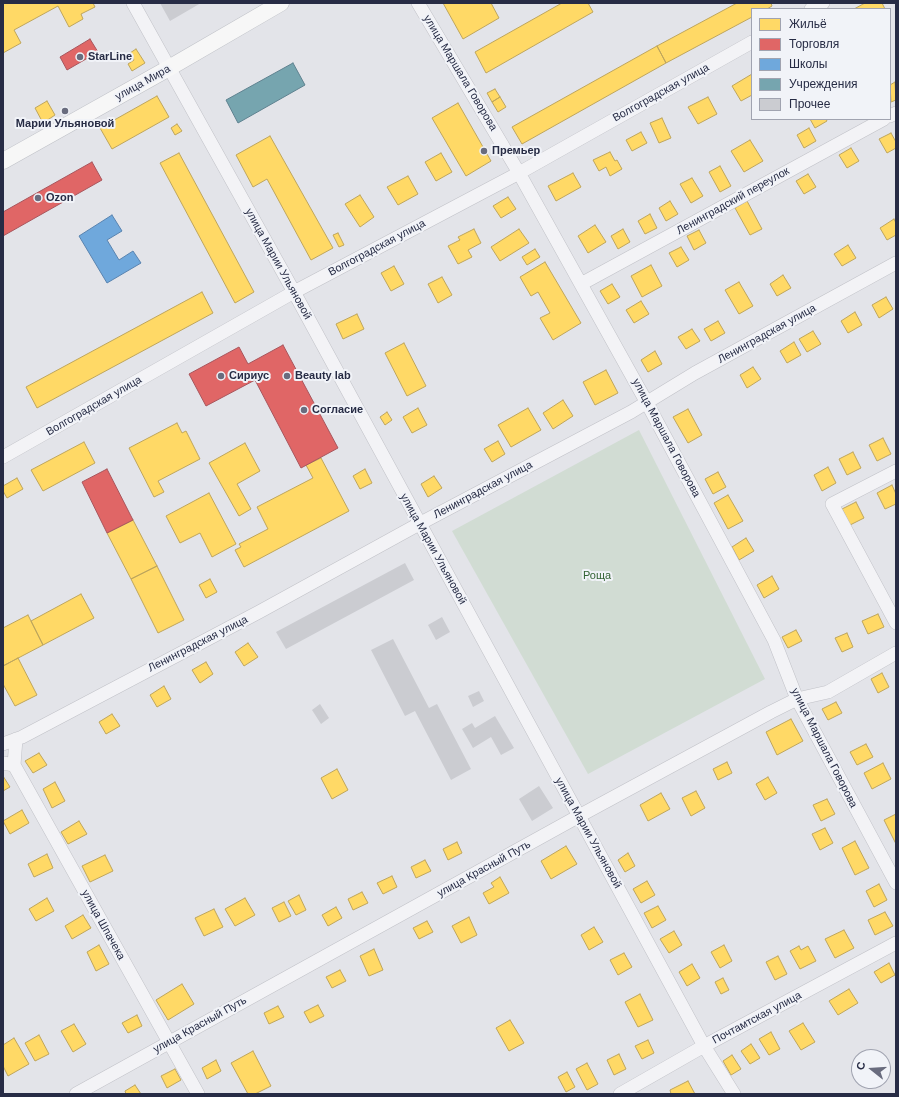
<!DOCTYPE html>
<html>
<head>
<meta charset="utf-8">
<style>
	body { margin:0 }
	#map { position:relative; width:899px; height:1097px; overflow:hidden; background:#e3e4e9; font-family:Helvetica,sans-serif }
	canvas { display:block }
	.frame { position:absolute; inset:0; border:4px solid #272c45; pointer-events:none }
	.legend { position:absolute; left:751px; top:8px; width:140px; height:112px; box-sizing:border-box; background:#f1f3f8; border:1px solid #a0a3b0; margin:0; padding:5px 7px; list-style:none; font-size:12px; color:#272c45 }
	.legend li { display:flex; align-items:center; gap:8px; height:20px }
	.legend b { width:20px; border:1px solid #a0a3b0 }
	.north { position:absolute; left:851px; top:1049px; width:40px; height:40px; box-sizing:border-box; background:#f1f3f8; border:1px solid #a0a3b0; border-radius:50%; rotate:287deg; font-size:11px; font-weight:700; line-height:16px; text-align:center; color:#272c45 }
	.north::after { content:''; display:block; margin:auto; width:14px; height:18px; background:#696c7e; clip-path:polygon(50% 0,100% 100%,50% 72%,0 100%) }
</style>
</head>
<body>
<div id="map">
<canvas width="899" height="1097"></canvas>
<div class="frame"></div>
<ul class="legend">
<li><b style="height:11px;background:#ffd966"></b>Жильё</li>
<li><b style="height:11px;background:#e06666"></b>Торговля</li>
<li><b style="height:11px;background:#6fa8dc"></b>Школы</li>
<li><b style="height:11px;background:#76a5af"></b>Учреждения</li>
<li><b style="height:11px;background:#cbccd1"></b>Прочее</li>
</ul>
<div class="north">С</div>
</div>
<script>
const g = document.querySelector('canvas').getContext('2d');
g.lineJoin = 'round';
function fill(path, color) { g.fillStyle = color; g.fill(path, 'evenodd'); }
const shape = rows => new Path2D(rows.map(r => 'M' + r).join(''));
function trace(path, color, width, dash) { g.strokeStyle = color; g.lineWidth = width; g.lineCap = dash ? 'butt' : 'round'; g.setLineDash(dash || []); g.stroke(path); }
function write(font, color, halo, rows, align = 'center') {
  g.font = font + ' Helvetica,sans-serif'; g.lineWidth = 4; g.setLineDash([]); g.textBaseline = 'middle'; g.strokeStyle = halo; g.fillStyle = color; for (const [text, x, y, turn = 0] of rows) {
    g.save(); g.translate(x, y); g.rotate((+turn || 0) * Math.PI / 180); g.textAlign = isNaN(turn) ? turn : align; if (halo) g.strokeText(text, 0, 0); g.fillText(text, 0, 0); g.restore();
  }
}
const green = shape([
	[639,430,765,679,588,774,452,531]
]);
const homes = shape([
	[3,3,93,3,95,7,81,14,83,19,69,27,58,6,14,30,21,43,3,53,3,3],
	[443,3,491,3,499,18,463,39,443,3],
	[562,3,588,3,593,12,486,73,475,52,562,3],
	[737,3,771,3,772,6,767,9,752,9,752,17,666,63,657,46,737,3],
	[865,3,882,3,885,9,854,9,865,3],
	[657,46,666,63,522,144,512,127,657,46],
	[136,49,145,63,132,71,128,64,134,60,130,53,136,49],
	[752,74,752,95,741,101,732,86,752,74],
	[895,82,896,100,891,102,890,85,895,82],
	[495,89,500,97,492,102,487,93,495,89],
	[157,96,169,117,112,149,100,128,157,96],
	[500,97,506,107,498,112,492,102,500,97],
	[708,97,717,114,698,124,688,107,708,97],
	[47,101,55,115,43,123,35,108,47,101],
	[458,103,491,161,466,176,432,118,458,103],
	[662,118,671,138,659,143,650,123,662,118],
	[810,119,826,119,827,121,815,128,810,119],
	[177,124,182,131,175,135,171,128,177,124],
	[809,128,816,141,804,148,797,135,809,128],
	[641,132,647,143,632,151,626,140,641,132],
	[891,133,896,142,896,148,887,153,879,139,891,133],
	[270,136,333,248,311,260,267,179,253,187,236,155,270,136],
	[750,140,763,161,744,172,731,151,750,140],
	[851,148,859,161,847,168,839,155,851,148],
	[610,152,615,161,617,160,622,169,610,176,606,167,599,171,593,160,610,152],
	[179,153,254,292,235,303,160,163,179,153],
	[441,153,452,172,436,181,425,162,441,153],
	[720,166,731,186,720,192,709,172,720,166],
	[573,173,581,187,556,201,548,186,573,173],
	[808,174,816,187,804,194,796,181,808,174],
	[408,176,418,194,398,205,387,187,408,176],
	[692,178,703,196,691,203,680,184,692,178],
	[360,195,374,217,360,227,345,204,360,195],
	[508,197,516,209,501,218,493,206,508,197],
	[670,201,678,214,666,221,659,208,670,201],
	[747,201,762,229,750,235,735,208,747,201],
	[650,214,657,228,645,234,638,221,650,214],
	[894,219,896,223,896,235,887,240,880,228,894,219],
	[595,225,606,242,588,253,578,236,595,225],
	[474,229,481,243,468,250,472,257,458,264,448,246,460,240,458,237,474,229],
	[519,229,529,243,500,261,491,247,519,229],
	[623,229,630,242,618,249,611,236,623,229],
	[699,230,706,243,694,250,687,236,699,230],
	[338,233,344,245,339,247,333,235,338,233],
	[848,245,856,258,842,266,834,254,848,245],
	[681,247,689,260,677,267,669,253,681,247],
	[535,249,540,257,527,265,522,257,535,249],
	[545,262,581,323,553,340,540,318,550,313,538,292,531,296,520,277,545,262],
	[651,265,662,286,642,297,631,276,651,265],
	[394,266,404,284,391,291,381,273,394,266],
	[783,275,791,288,777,296,770,284,783,275],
	[442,277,452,295,438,303,428,284,442,277],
	[739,282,753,306,739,314,725,290,739,282],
	[612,284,620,297,608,304,600,291,612,284],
	[202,292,213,313,37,408,26,387,202,292],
	[886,297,893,309,879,318,872,305,886,297],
	[641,301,649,314,634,323,626,310,641,301],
	[855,312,862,325,848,333,841,321,855,312],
	[357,314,364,329,343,339,336,324,357,314],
	[718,321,725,333,711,341,704,329,718,321],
	[692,329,700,341,686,349,678,337,692,329],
	[813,331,821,344,807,352,799,339,813,331],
	[794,342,801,355,787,363,780,351,794,342],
	[404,343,426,386,407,396,385,353,404,343],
	[655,351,662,364,648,372,641,360,655,351],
	[753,367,761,379,747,388,740,375,753,367],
	[606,370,618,393,595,405,583,382,606,370],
	[563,400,573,416,553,429,543,413,563,400],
	[418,408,427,425,412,433,403,417,418,408],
	[528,408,541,430,511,447,498,425,528,408],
	[688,409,702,435,688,443,673,417,688,409],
	[387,412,392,420,385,425,380,417,387,412],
	[177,423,182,433,186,431,200,459,158,481,164,492,154,497,129,448,177,423],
	[883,438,891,454,877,461,869,445,883,438],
	[498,441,505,454,492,462,484,449,498,441],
	[84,442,95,463,43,491,31,470,84,442],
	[245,443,260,471,237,484,251,509,239,516,209,463,245,443],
	[853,452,861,468,847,475,839,459,853,452],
	[321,458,349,511,244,567,235,550,241,547,239,544,268,529,257,507,313,478,306,465,321,458],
	[828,467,836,483,822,491,814,475,828,467],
	[365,469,372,483,360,489,353,476,365,469],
	[718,472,726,487,713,494,705,479,718,472],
	[434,476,442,488,428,497,421,484,434,476],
	[17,478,23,489,7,498,3,491,3,486,17,478],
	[892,485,896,494,896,504,885,509,877,493,892,485],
	[209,493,236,544,212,557,200,533,180,543,166,516,209,493],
	[728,495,743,521,728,529,714,503,728,495],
	[856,502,864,518,850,525,842,509,856,502],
	[133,520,157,566,131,579,107,533,133,520],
	[746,538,754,551,739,560,732,547,746,538],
	[157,566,184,620,158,633,131,579,157,566],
	[772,576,779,589,764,598,757,585,772,576],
	[210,579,217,592,206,598,199,585,210,579],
	[81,594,94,618,43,645,31,621,81,594],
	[878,614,884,627,868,634,862,621,878,614],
	[28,615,43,645,3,666,3,628,28,615],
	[796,630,802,641,788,648,782,637,796,630],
	[847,633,853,647,842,652,835,638,847,633],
	[248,643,258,657,244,666,235,652,248,643],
	[18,658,37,695,15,706,3,684,3,666,18,658],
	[206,662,213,674,200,683,192,670,206,662],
	[882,673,889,687,878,693,871,679,882,673],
	[164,686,171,699,157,707,150,695,164,686],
	[836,702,842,713,828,720,822,709,836,702],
	[112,714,120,726,106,734,99,722,112,714],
	[791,719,803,741,777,755,766,732,791,719],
	[866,744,873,757,857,765,850,752,866,744],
	[39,753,47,765,33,773,25,761,39,753],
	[727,762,732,773,718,780,713,769,727,762],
	[883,763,891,779,872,789,864,773,883,763],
	[337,769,348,790,332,799,321,778,337,769],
	[3,776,10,787,3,791,3,776],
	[768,777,777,793,765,800,756,784,768,777],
	[55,782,65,801,52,808,43,789,55,782],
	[696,791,705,808,691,816,682,798,696,791],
	[661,793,670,809,648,821,640,805,661,793],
	[827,799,835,814,821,821,813,805,827,799],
	[22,810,29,823,10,834,3,821,22,810],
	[896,814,896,844,884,820,896,814],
	[79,821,87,834,68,844,61,832,79,821],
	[825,828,833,843,820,850,812,834,825,828],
	[855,841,869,868,855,875,842,848,855,841],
	[457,842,462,853,448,860,443,849,457,842],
	[566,846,577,864,551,879,541,861,566,846],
	[628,853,635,866,625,872,618,860,628,853],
	[47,854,53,868,34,877,28,864,47,854],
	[105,855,113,871,90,882,82,866,105,855],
	[425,860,431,871,416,878,411,867,425,860],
	[392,876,397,887,383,894,377,883,392,876],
	[500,877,509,893,489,904,483,893,494,887,491,883,500,877],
	[647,881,655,895,641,903,633,889,647,881],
	[879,884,887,900,874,907,866,891,879,884],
	[362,892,368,903,353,910,348,899,362,892],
	[299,895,306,910,296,915,288,901,299,895],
	[47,898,54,911,36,921,29,909,47,898],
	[245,898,255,915,235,926,225,909,245,898],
	[284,902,291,916,279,922,272,908,284,902],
	[658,906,666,920,652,928,644,913,658,906],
	[336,907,342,918,328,926,322,915,336,907],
	[214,909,223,927,204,936,195,918,214,909],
	[885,912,893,926,875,935,868,920,885,912],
	[83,915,91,928,72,939,65,926,83,915],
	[469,917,477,935,461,943,452,926,469,917],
	[427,921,433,932,419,939,413,928,427,921],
	[594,927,603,942,589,950,581,935,594,927],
	[844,930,854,948,835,958,825,939,844,930],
	[674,931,682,945,669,953,660,939,674,931],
	[99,945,109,964,96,971,87,952,99,945],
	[724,945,732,961,720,968,711,952,724,945],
	[799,946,801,950,808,946,816,961,800,969,790,951,799,946],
	[374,949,383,970,369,976,360,956,374,949],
	[624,953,632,967,618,975,610,960,624,953],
	[778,956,787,974,775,980,766,962,778,956],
	[889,963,895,975,881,983,874,972,889,963],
	[692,964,700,978,687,986,679,972,692,964],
	[340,970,346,981,332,988,326,977,340,970],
	[723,978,729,990,721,994,715,982,723,978],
	[182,984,194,1004,168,1020,156,1000,182,984],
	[849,989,858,1003,838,1015,829,1001,849,989],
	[640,994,653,1020,638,1027,625,1002,640,994],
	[318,1005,324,1016,310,1023,304,1012,318,1005],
	[278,1006,284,1017,269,1024,264,1013,278,1006],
	[137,1015,142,1026,128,1033,122,1023,137,1015],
	[510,1020,524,1043,509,1051,496,1028,510,1020],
	[803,1023,815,1042,801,1050,789,1031,803,1023],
	[74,1024,86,1044,73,1052,61,1031,74,1024],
	[771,1032,780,1049,769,1055,759,1039,771,1032],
	[39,1035,49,1054,35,1061,25,1043,39,1035],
	[14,1038,29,1064,8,1076,3,1066,3,1045,14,1038],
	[648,1040,654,1053,642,1059,635,1046,648,1040],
	[751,1044,760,1058,750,1064,741,1051,751,1044],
	[253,1051,271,1086,255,1094,248,1094,231,1063,253,1051],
	[619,1054,626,1069,614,1075,607,1060,619,1054],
	[732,1055,741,1069,731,1075,723,1061,732,1055],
	[216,1060,221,1071,207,1079,202,1068,216,1060],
	[587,1063,598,1084,587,1090,576,1069,587,1063],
	[175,1069,181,1080,167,1088,161,1076,175,1069],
	[567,1072,575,1087,566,1092,558,1077,567,1072],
	[688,1081,695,1094,671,1094,670,1090,688,1081],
	[135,1085,141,1094,126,1094,125,1091,135,1085]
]);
const shops = shape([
	[90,39,98,52,67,70,60,57,90,39],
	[92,162,102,180,3,236,3,212,92,162],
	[283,345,338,448,301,468,255,380,206,406,189,374,239,347,248,364,283,345],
	[107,469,133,520,107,533,82,482,107,469]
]);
const schools = shape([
	[112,215,122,231,107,240,119,260,133,251,141,263,107,283,79,236,112,215]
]);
const public = shape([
	[293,63,305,85,238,123,226,100,293,63]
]);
const building = shape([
	[160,3,201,3,170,21],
	[405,563,414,580,286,649,276,632],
	[442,617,450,632,436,640,428,625],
	[393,639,429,708,437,704,471,769,451,780,415,711,405,716,371,650],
	[479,691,484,701,473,707,468,696],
	[320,704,329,718,321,724,312,710],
	[495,716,514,748,501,755,491,737,473,748,462,729,472,723,475,728],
	[539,786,553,808,532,821,519,799]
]);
const minor = shape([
	[133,3,294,292,704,1046,734,1094],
	[418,3,519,173,647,403,774,640,797,699,896,883],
	[811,9,823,3],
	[890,116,896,113],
	[581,284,884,119],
	[3,457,294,292,519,173,752,42],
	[896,471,832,504,896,623],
	[3,744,22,737,259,612,419,524,631,412,695,373,896,263],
	[3,763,14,765,198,1094],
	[14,765,16,739],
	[76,1094,579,816,771,712,797,699,828,692,896,653],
	[620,1094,704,1046,896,943]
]);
const major = shape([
	[3,161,169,68,281,3]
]);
const markers = [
	[80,57,4,"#696c7e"],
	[65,111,4,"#696c7e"],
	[484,151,4,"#696c7e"],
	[38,198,4,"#696c7e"],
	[221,376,4,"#696c7e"],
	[287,376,4,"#696c7e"],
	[304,410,4,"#696c7e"]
];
const poiNames = [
	["StarLine",88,57],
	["Марии Ульяновой",65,124,"center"],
	["Премьер",492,151],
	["Ozon",46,198],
	["Сириус",229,376],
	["Beauty lab",295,376],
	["Согласие",312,410]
];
const streetNames = [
	["улица Маршала Говорова",460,73,59],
	["улица Мира",143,83,-29],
	["Волгоградская улица",661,93,-29],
	["Ленинградский переулок",733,201,-29],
	["Волгоградская улица",377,248,-28],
	["улица Марии Ульяновой",278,264,61],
	["Ленинградская улица",767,334,-29],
	["Волгоградская улица",94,406,-30],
	["улица Маршала Говорова",666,438,62],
	["Ленинградская улица",483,490,-28],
	["улица Марии Ульяновой",433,549,61],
	["Ленинградская улица",198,644,-27],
	["улица Маршала Говорова",824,748,63],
	["улица Марии Ульяновой",588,833,61],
	["улица Красный Путь",484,869,-29],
	["улица Шпачека",103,925,61],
	["Почтамтская улица",757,1018,-28],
	["улица Красный Путь",200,1025,-29]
];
const parkNames = [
	["Роща",597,576]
];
fill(green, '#d1dcd3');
fill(homes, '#ffd966');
trace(homes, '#bea55c', 1);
fill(shops, '#e06666');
trace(shops, '#a8555c', 1);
fill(schools, '#6fa8dc');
trace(schools, '#5983af', 1);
fill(public, '#76a5af');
trace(public, '#5e818f', 1);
fill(building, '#cbccd1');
trace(minor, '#c0c1c7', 14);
trace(major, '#bfc1c7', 17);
trace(minor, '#f3f3f6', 13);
trace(major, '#f7f7f7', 16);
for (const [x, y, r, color] of markers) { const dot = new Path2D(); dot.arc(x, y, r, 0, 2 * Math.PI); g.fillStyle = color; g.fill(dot); trace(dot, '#f1f3f8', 1.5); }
write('bold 11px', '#272c45', '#f1f3f8', poiNames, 'left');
write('11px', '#272c45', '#f1f3f8', streetNames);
write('11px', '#336334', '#f1f3f8', parkNames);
</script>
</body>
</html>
